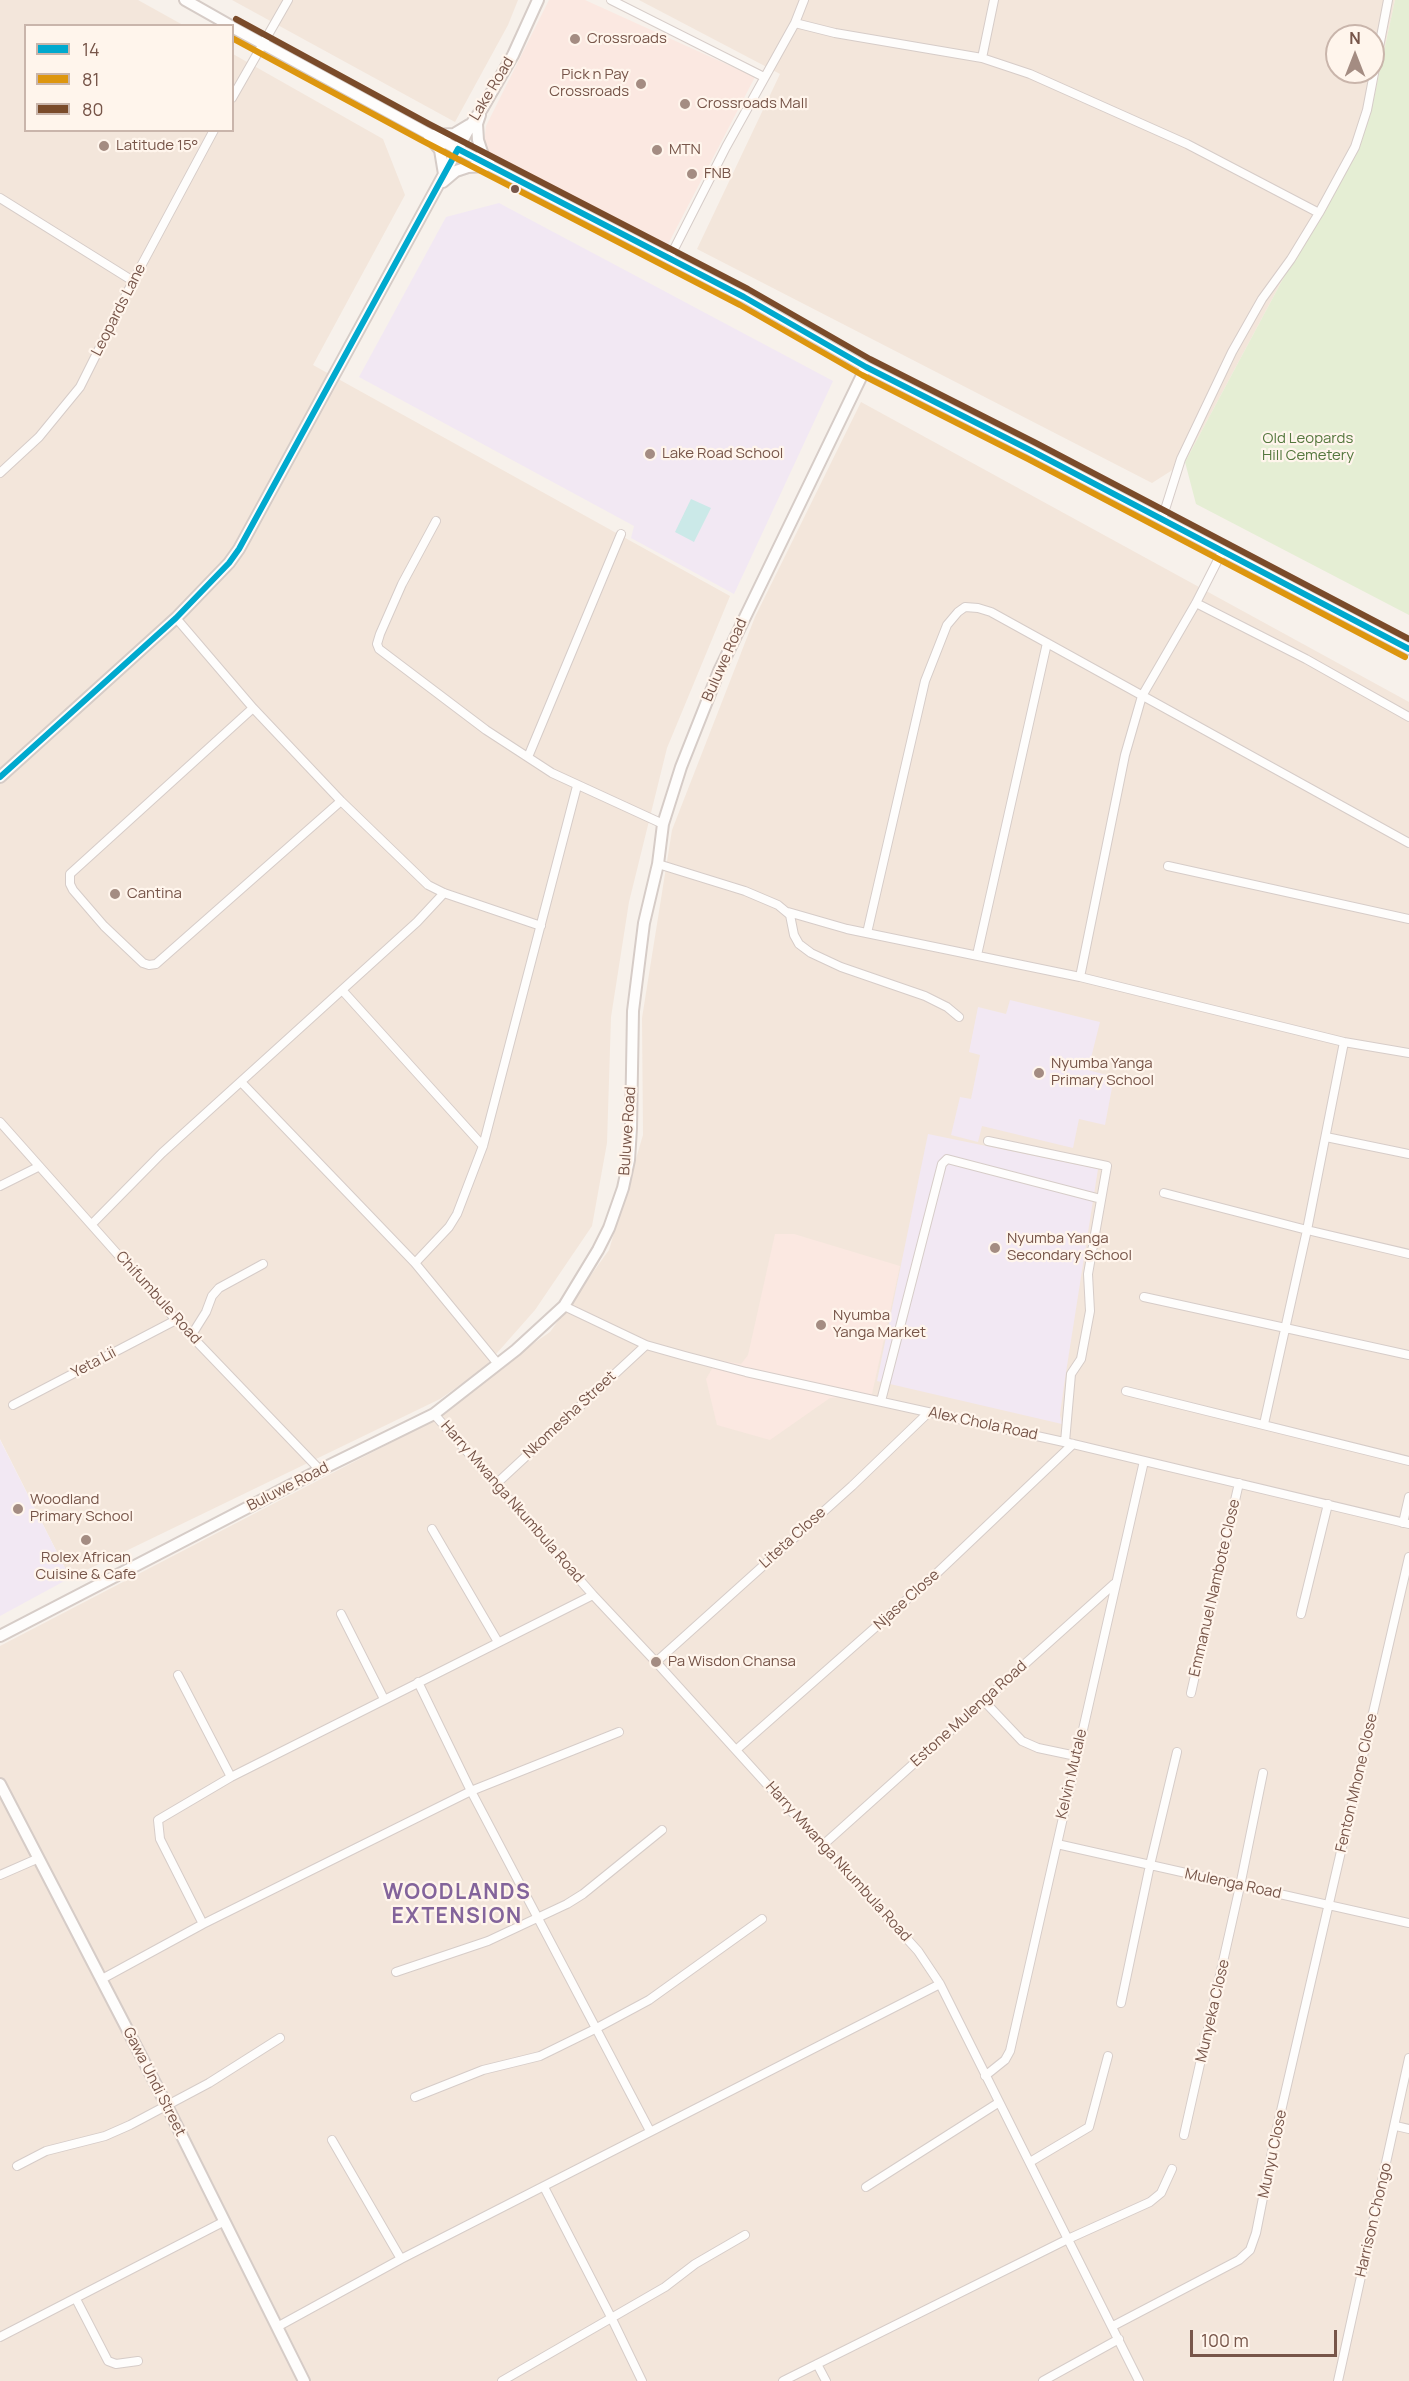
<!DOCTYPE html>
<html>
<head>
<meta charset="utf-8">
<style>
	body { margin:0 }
	#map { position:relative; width:1409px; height:2381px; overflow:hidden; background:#f7f1eb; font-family:Manrope,sans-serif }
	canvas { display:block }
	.legend { position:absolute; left:24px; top:24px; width:210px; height:108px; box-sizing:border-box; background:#fff5ec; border:2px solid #c9b5ab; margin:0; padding:8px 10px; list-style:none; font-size:18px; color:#775549 }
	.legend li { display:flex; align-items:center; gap:12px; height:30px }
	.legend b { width:30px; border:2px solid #c9b5ab }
	.north { position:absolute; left:1325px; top:24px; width:60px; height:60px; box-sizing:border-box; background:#fff5ec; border:2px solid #c9b5ab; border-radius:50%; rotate:0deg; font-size:16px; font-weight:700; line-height:24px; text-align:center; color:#775549 }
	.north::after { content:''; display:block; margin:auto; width:21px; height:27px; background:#a48c82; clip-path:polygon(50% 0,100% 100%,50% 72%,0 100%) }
	.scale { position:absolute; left:1190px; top:2330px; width:147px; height:27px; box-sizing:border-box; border:3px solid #775549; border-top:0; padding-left:8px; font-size:18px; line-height:21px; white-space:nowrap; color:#775549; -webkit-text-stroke:4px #fff5ec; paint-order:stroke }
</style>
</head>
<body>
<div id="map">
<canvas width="1409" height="2381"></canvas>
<ul class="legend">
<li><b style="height:8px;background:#00a9ce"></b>14</li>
<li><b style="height:8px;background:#dd960f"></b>81</li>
<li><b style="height:8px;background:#7a4b2a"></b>80</li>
</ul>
<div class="north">N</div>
<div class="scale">100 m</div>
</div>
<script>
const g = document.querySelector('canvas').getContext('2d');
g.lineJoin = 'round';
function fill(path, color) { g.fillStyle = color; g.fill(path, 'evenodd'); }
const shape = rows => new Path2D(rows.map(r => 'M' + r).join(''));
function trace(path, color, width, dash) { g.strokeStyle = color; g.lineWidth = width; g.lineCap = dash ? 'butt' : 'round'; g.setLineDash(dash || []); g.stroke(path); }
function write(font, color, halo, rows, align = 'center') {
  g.font = font + ' Manrope,sans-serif'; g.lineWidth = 4.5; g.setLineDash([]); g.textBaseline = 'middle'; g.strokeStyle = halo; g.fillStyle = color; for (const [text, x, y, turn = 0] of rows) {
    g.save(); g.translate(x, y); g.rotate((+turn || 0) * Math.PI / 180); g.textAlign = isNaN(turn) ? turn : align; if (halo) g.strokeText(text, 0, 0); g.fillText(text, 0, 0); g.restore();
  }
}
const residential = shape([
	[0,0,138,0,183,25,26,26,26,130,232,130,233,54,383,139,405,195,313,365,730,596,667,748,629,902,611,1017,607,1143,592,1226,535,1310,482,1370,440,1399,70,1578,0,1439],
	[232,0,518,0,508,25,455,122],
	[639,0,1395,0,1370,116,1185,462,1152,483,697,249,780,74],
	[1337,36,1373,36,1373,72,1337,72],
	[861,402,1409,702,1409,2381,0,2381,0,1646,392,1442,550,1332,609,1250,643,1135,642,1018,672,830,755,617]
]);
const commercial = shape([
	[549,0,585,0,755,77,665,250,488,159,484,144,486,126],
	[775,1234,794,1234,900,1266,872,1394,830,1398,770,1440,717,1425,706,1379,717,1360,741,1364,748,1355]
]);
const education = shape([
	[499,203,833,381,734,594,631,538,634,526,359,377,446,217],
	[1010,1000,1100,1022,1088,1070,1114,1077,1105,1125,1079,1119,1073,1148,982,1126,978,1142,951,1135,960,1097,971,1099,980,1055,969,1052,978,1007,1006,1014],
	[928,1134,1098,1169,1064,1385,1060,1415,1062,1424,877,1381],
	[0,1440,70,1578,0,1616]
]);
const green = shape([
	[1395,0,1409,0,1409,615,1196,504,1185,462,1370,116]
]);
const water = shape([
	[691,499,711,508,694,542,675,532]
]);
const street = shape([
	[611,0,764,77],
	[795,23,835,33,982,58,1030,74,1187,144,1319,213],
	[982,58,994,0],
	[232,98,288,0],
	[0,198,133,281],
	[669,259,726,147,795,23,804,0],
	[0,473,39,437,80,387,133,281,214,130],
	[1162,519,1181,459,1232,352,1262,299,1291,259,1319,213,1355,147,1367,110,1388,0],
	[436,521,402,584,380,634,377,644,379,649,486,730,552,773,663,824],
	[1196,603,1306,659,1409,717],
	[176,618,253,708,341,801,428,885,444,893,541,926],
	[253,708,70,874,70,884,73,890,104,926,143,963,149,965,156,964,341,801],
	[528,757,621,534],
	[658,864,745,891,778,905,790,915,794,935,799,944,811,953,841,967,925,996,947,1007,959,1017],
	[1168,866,1409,919],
	[788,912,847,929,1080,977,1344,1042,1409,1053],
	[867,933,925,681,947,625,958,612,965,607,978,608,991,612,1409,843],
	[977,955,1047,643],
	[1080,977,1125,755,1142,696,1196,603,1223,550],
	[342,990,483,1146],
	[242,1083,415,1263,498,1364],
	[0,1122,176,1320,320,1470],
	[1326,1137,1409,1154],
	[988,1141,1107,1166,1088,1274,1090,1311,1081,1359,1071,1374,1065,1442],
	[0,1186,38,1167],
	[1164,1193,1307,1230,1409,1254],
	[92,1224,162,1153,417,922,444,893],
	[415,1263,449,1227,457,1214,483,1146,577,786],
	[1144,1297,1409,1355],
	[564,1306,646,1345,685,1356,746,1372,1073,1444,1409,1524],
	[191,1336,206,1312,212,1296,219,1288,263,1264],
	[1126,1391,1409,1461],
	[881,1401,942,1164,947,1159,1101,1199],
	[13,1405,176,1320],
	[434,1414,593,1595,656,1662,918,1951,940,1984,1139,2381],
	[1264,1424,1307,1230,1344,1042],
	[495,1485,646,1345],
	[1403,1523,1409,1497],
	[432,1529,498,1642],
	[341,1614,384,1699],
	[1301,1614,1328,1504],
	[656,1662,852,1486,928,1413],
	[178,1675,231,1777],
	[418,1682,471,1791,650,2131],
	[1191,1693,1239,1483],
	[984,1701,1022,1741,1038,1748,1076,1756],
	[736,1750,937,1573,1073,1444],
	[1057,1844,1409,1923],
	[823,1845,1114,1584],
	[0,1875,39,1858],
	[203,1924,160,1839,158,1820,231,1777,593,1595],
	[396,1972,488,1941,567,1904,583,1894,662,1830],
	[102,1979,203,1924,471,1791,619,1732],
	[1121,2003,1150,1865,1177,1752],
	[985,2076,1005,2060,1010,2051,1144,1461],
	[415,2097,483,2070,540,2056,595,2029,649,2000,762,1919],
	[1396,2126,1409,2129],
	[1184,2135,1240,1886,1263,1773],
	[332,2140,401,2259],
	[1030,2162,1089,2127,1108,2056],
	[17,2166,46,2151,105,2136,130,2125,209,2083,280,2038],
	[544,2187,612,2319,642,2381],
	[866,2187,998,2103],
	[76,2299,108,2361,116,2364,138,2361],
	[1113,2326,1239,2260,1250,2250,1256,2233,1275,2137,1409,1557],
	[277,2327,401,2259,940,1984],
	[0,2337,223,2222],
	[817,2364,826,2381],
	[502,2381,665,2287,695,2264,745,2235],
	[783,2381,1068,2239,1150,2202,1161,2193,1172,2169],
	[1043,2381,1119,2339],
	[1338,2381,1409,2058]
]);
const secondary = shape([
	[185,0,231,26],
	[232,27,425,132,744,297,866,367,1032,451,1409,649],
	[480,115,477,124,478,140,483,155,490,164],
	[434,135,454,134,469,125],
	[429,137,440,150,444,174],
	[443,182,456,171,468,167,486,166],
	[0,777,176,618,229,563,239,549,472,123,482,109,513,55,538,0],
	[0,1636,320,1470,434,1414,516,1350,564,1306,598,1250,609,1228,623,1188,629,1160,631,1128,633,1011,644,923,658,864,663,824,681,767,719,671,866,367],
	[0,1784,167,2106,304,2381]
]);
const bus1 = shape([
	[458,149,744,297,866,367,1032,451,1409,649],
	[0,777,176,618,229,563,239,549,458,149]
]);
const bus2 = shape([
	[232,38,421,140,740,305,862,375,1028,459,1405,657]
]);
const bus3 = shape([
	[236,19,429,124,748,289,870,359,1036,443,1409,639]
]);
const markers = [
	[575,39,6,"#a48c82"],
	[641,84,6,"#a48c82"],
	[685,104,6,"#a48c82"],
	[104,146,6,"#a48c82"],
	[657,150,6,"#a48c82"],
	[692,174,6,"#a48c82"],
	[515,189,5,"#775549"],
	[650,454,6,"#a48c82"],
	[115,894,6,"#a48c82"],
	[1039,1073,6,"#a48c82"],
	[995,1248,6,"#a48c82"],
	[821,1325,6,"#a48c82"],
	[18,1509,6,"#a48c82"],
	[86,1540,6,"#a48c82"],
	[656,1662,6,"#a48c82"]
];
const poiNames = [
	["Crossroads",587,39],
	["Pick n Pay",629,75,"right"],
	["Crossroads",629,92,"right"],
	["Crossroads Mall",697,104],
	["Latitude 15°",116,146],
	["MTN",669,150],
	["FNB",704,174],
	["Lake Road School",662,454],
	["Cantina",127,894],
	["Nyumba Yanga",1051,1064],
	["Primary School",1051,1081],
	["Nyumba Yanga",1007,1239],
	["Secondary School",1007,1256],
	["Nyumba",833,1316],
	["Yanga Market",833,1333],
	["Woodland",30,1500],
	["Primary School",30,1517],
	["Rolex African",86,1558,"center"],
	["Cuisine & Cafe",86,1575,"center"],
	["Pa Wisdon Chansa",668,1662]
];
const streetNames = [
	["Lake Road",492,89,-59],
	["Leopards Lane",119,310,-63],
	["Buluwe Road",725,660,-66],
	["Buluwe Road",628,1131,-86],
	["Chifumbule Road",158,1298,48],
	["Yeta Lii",94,1363,-28],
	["Nkomesha Street",570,1415,-43],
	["Alex Chola Road",983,1424,12],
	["Buluwe Road",288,1487,-27],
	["Harry Mwanga Nkumbula Road",512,1502,49],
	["Liteta Close",793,1538,-42],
	["Emmanuel Nambote Close",1215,1588,-77],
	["Njase Close",907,1600,-42],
	["Estone Mulenga Road",969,1714,-42],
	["Kelvin Mutale",1072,1774,-77],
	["Fenton Mhone Close",1357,1783,-77],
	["Harry Mwanga Nkumbula Road",838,1862,48],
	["Mulenga Road",1233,1884,12],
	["Munyeka Close",1213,2011,-77],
	["Gawa Undi Street",154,2082,63],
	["Munyu Close",1273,2154,-78],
	["Harrison Chongo",1374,2220,-77]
];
const parkNames = [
	["Old Leopards",1308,439],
	["Hill Cemetery",1308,456]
];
const districtNames = [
	["WOODLANDS",457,1893],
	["EXTENSION",457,1917]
];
fill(residential, '#f3e6db');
fill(commercial, '#fbe8e1');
fill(education, '#f2e8f3');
fill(green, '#e5eed4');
fill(water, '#cbe9e8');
trace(street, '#d6ccc8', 10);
trace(secondary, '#d6ccc7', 14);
trace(street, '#fefdfc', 8);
trace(secondary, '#fefdfc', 10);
trace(bus1, '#00a9ce', 6);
trace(bus2, '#dd960f', 6);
trace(bus3, '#7a4b2a', 6);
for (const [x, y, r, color] of markers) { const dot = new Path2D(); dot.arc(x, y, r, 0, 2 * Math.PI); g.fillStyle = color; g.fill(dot); trace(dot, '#fff5ec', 2); }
write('15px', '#775549', '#fff5ec', poiNames, 'left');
write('15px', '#775549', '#fff5ec', streetNames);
write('15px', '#54773d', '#fff5ec', parkNames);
g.letterSpacing = '1.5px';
write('bold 21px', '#83649b', '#fff5ec', districtNames);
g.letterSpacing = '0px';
</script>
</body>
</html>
